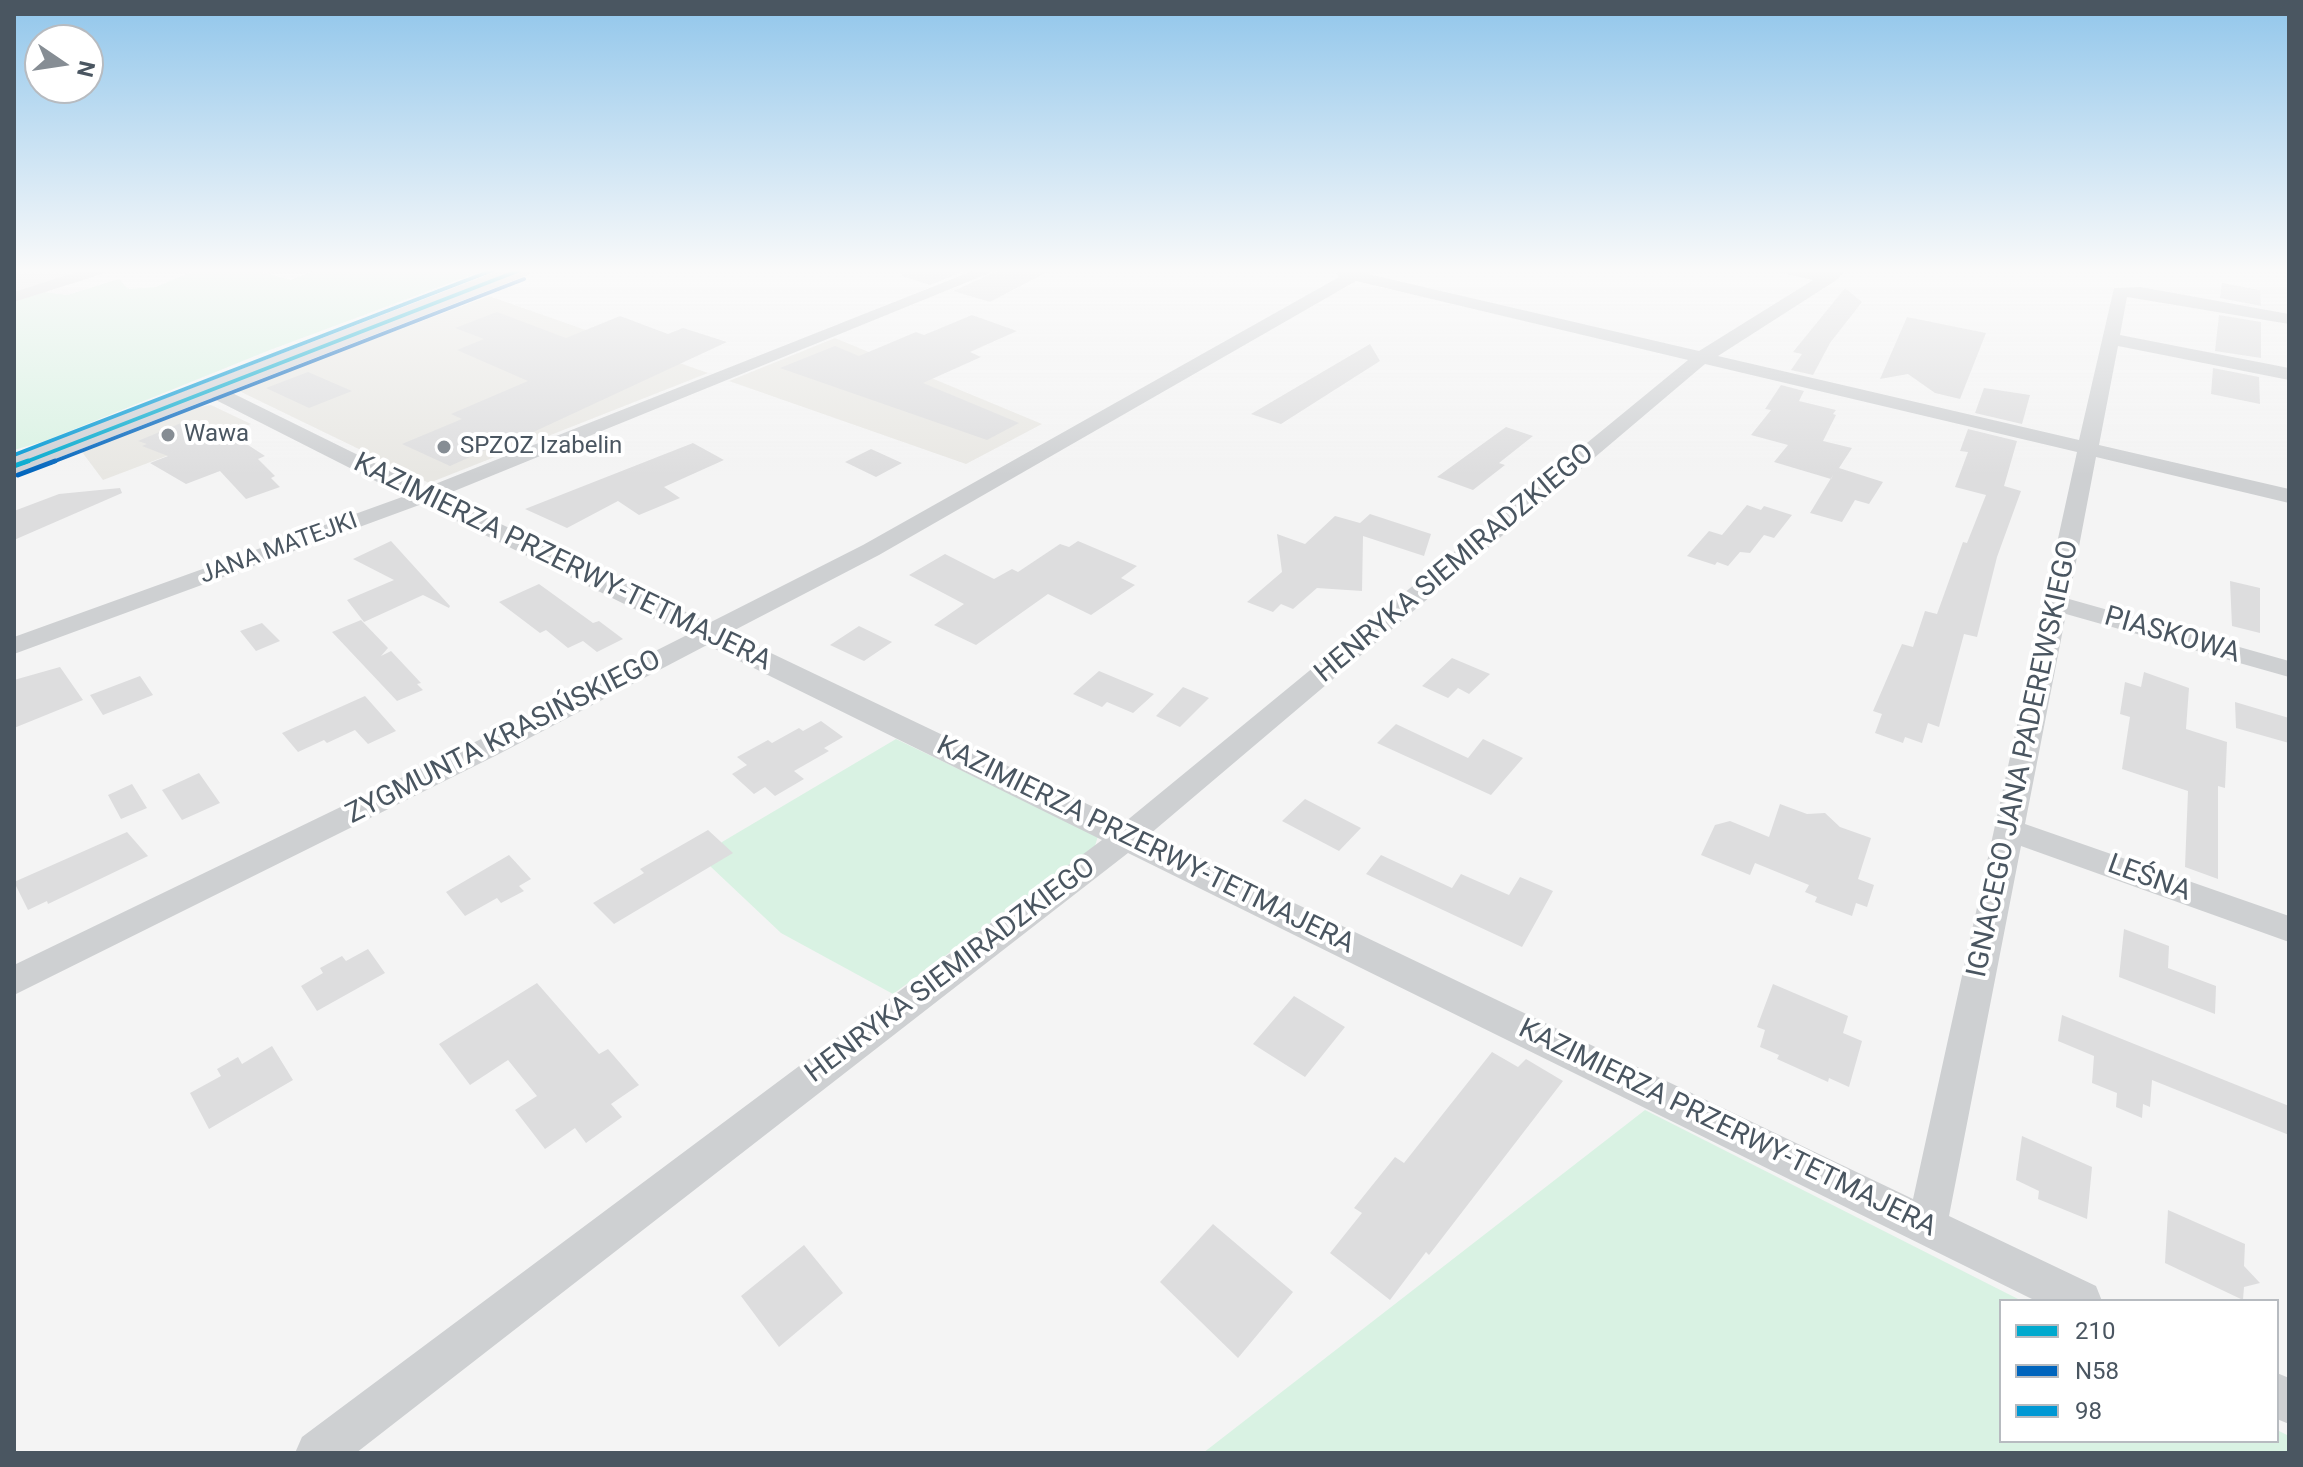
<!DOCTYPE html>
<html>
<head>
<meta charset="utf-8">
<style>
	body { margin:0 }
	#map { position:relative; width:2303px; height:1467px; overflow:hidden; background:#f4f4f4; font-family:Roboto,sans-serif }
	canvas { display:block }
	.frame { position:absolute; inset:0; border:16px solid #4a5661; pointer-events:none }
	.legend { position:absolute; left:1999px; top:1299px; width:280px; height:144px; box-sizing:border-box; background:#fff; border:2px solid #b7bbc0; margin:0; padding:10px 14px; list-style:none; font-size:24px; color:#4a5661 }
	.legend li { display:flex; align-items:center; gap:16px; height:40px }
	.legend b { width:40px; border:2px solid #b7bbc0 }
	.north { position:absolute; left:24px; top:24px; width:80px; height:80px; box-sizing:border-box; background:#fff; border:2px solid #b7bbc0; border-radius:50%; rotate:103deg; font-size:22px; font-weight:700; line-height:32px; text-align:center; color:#4a5661 }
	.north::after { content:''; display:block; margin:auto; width:28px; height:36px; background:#868d94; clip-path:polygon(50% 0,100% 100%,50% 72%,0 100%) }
</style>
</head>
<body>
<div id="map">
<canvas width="2303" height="1467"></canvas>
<div class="frame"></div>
<ul class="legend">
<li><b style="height:10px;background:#00a9ce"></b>210</li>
<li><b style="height:10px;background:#0065bd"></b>N58</li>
<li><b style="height:10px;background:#0098d4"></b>98</li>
</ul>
<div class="north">N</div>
</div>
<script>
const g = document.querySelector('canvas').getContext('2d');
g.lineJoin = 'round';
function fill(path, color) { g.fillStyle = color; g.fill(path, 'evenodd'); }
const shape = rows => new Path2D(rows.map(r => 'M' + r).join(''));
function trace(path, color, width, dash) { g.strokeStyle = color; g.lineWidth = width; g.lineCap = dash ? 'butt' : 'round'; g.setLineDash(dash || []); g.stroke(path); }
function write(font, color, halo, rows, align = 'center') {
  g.font = font + ' Roboto,sans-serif'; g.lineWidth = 8; g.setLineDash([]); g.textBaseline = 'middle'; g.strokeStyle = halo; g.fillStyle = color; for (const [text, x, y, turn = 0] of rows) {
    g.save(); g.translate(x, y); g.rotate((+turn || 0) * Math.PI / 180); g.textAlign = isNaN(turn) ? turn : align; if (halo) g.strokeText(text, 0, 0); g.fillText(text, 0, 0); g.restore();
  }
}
const commercial = shape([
	[489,296,708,373,429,483,237,390],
	[835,338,1042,424,966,464,729,381],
	[211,405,251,424,103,480,82,452,186,409]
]);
const education = shape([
	[14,270,86,270,14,293]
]);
const green = shape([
	[196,270,255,270,291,280,315,270,485,270,270,350,45,441,14,450,14,302,44,292,67,295,119,279,128,289,156,287],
	[896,739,1098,836,1095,846,893,994,781,933,710,866,722,842],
	[1645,1110,2022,1301,2001,1301,2001,1441,2277,1441,2277,1430,2289,1436,2289,1453,1203,1453]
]);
const building = shape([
	[903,270,967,270,930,285,902,276],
	[1000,270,1051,270,990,302,953,291],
	[2222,283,2260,290,2261,306,2220,298],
	[1845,288,1862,302,1830,343,1813,375,1791,370,1802,354,1793,352],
	[497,312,566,338,620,316,668,334,683,328,727,342,514,441,510,439,450,466,402,444,462,419,451,414,528,381,457,350,484,339,455,328],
	[972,315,1017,331,970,352,981,357,923,383,1019,423,987,440,780,368,835,346,859,356,916,332,924,335],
	[2219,315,2261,322,2261,358,2215,351],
	[1907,317,1986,333,1960,399,1935,393,1908,374,1880,379],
	[1370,344,1380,361,1281,424,1251,414],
	[2213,368,2259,377,2260,404,2211,394],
	[308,372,352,391,309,408,266,388],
	[1781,385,1804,391,1799,401,1836,410,1833,414,1836,415,1823,441,1852,448,1839,468,1883,482,1869,504,1855,500,1842,522,1810,513,1833,475,1831,479,1774,462,1788,445,1751,435,1771,410,1765,409],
	[1984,388,2030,395,2022,424,1975,413],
	[186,421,245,443,265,456,258,459,275,476,271,478,280,487,246,499,220,471,186,484,150,463,168,456,142,446,147,444,138,441],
	[1506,427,1533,436,1499,463,1505,465,1473,490,1437,477],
	[1968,429,2017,441,2004,486,2021,491,1997,557,1977,637,1964,634,1939,727,1928,723,1922,743,1905,737,1903,743,1875,733,1882,714,1873,711,1902,644,1913,647,1925,611,1937,614,1963,542,1967,543,1986,495,1955,487,1968,452,1960,451],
	[693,443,724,460,664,487,680,498,639,515,618,501,567,528,525,509],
	[871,449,902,463,876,477,845,462],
	[120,488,122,493,14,540,14,511,59,494],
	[1747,505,1761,510,1764,506,1792,515,1774,538,1764,535,1750,553,1740,552,1728,566,1717,562,1715,565,1687,556,1709,531,1722,535],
	[1370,514,1431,534,1424,556,1363,536,1362,591,1317,588,1293,609,1281,604,1273,612,1247,602,1282,572,1277,534,1305,544,1335,516,1360,523],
	[391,541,450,606,449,608,423,595,364,622,347,600,394,580,353,559],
	[1078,541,1137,566,1121,578,1135,585,1091,615,1048,594,976,645,934,625,964,604,909,575,945,554,994,579,1012,569,1018,572,1060,544,1069,547],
	[2230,581,2260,588,2260,633,2232,626],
	[539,584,593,623,599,621,623,639,597,652,583,641,568,648,546,630,540,633,499,602],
	[361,620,388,648,381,656,391,651,421,683,417,684,423,690,397,701,332,632],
	[262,623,280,641,256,651,240,631],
	[859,626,892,642,864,661,830,645],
	[1452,658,1490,674,1469,694,1458,688,1448,698,1422,686],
	[60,667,83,700,14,728,14,680],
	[1099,671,1154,694,1133,713,1107,702,1102,707,1073,694],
	[2144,672,2189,688,2186,729,2227,742,2225,788,2218,786,2218,879,2185,867,2188,791,2122,769,2130,717,2120,714,2125,682,2141,687],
	[140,676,153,695,103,715,90,695],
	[1183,687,1209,698,1180,727,1156,716],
	[365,696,396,731,368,744,355,730,327,743,324,740,298,752,282,733],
	[2235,702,2289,718,2289,743,2236,728],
	[821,721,843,737,824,748,829,751,794,771,804,779,775,796,765,787,754,794,732,774,747,765,737,757,768,740,772,743,799,728,803,731],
	[1396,724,1468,758,1483,739,1523,758,1491,795,1377,743],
	[199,773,220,803,182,820,162,790],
	[132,784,147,808,121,819,108,795],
	[1305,799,1361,828,1339,851,1282,821],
	[1780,804,1807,814,1825,813,1840,827,1871,838,1858,879,1874,885,1867,907,1856,903,1852,916,1815,902,1817,897,1805,892,1809,885,1755,863,1750,875,1701,855,1715,825,1730,821,1769,837],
	[708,830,733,853,614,924,593,903,644,873,640,869],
	[127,832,148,856,48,904,47,901,28,910,14,882],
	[509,855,531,879,519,886,524,891,501,903,497,898,465,916,446,892],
	[1381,855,1452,888,1461,874,1509,895,1520,877,1553,891,1522,947,1366,874],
	[2124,929,2169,946,2168,968,2216,986,2215,1014,2119,977],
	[368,949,385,973,317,1011,301,986,323,973,320,968,342,956,346,961],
	[537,983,599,1054,608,1049,639,1085,611,1104,622,1117,586,1143,575,1128,545,1149,515,1110,537,1096,508,1060,470,1085,439,1044],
	[1773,984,1848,1016,1843,1033,1862,1041,1849,1087,1829,1078,1828,1082,1777,1059,1779,1055,1760,1047,1765,1030,1757,1027],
	[1294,996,1345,1027,1305,1077,1253,1044],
	[2062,1015,2289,1106,2289,1135,2152,1080,2150,1107,2143,1104,2142,1118,2116,1107,2117,1093,2092,1083,2094,1056,2058,1041],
	[272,1046,293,1080,209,1129,190,1093,221,1076,217,1069,238,1057,242,1064],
	[1492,1052,1518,1067,1526,1059,1563,1081,1429,1255,1426,1252,1390,1300,1330,1253,1362,1213,1354,1208,1395,1157,1404,1163],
	[2022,1136,2092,1167,2087,1219,2038,1199,2039,1191,2016,1180],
	[2168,1210,2245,1244,2244,1266,2260,1283,2244,1287,2243,1300,2165,1263],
	[1213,1224,1293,1292,1238,1358,1160,1282],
	[804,1245,843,1293,779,1347,741,1296]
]);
const street = shape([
	[83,270,107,270,105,273,14,302,14,292,83,270],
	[975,270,997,270,442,496,709,623,863,545,1339,277,1336,273,1338,270,1371,270,1368,274,1699,351,1813,280,1782,273,1780,270,1847,270,1835,281,1718,356,2079,440,2114,288,2141,287,2289,314,2289,324,2127,297,2120,335,2289,368,2289,380,2118,346,2099,445,2289,489,2289,503,2096,457,2069,599,2289,661,2289,677,2066,614,2025,824,2289,916,2289,942,2021,846,1949,1216,2096,1286,2102,1301,2036,1301,1128,853,356,1453,295,1453,302,1437,1102,840,707,645,497,755,14,995,14,965,477,741,687,635,422,504,14,654,14,637,405,496,202,393,199,389,202,385,216,385,425,488,975,270],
	[1356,281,1688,360,1125,822,729,633,879,555,1356,281],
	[1705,364,2077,452,1913,1199,1150,834,1705,364],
	[2277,1373,2289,1378,2289,1424,2277,1419,2277,1373]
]);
const secondary = shape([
	[500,270,531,270,528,275,14,475,14,456,500,270]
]);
const bus1Far1 = shape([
	[23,463,520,270]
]);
const bus1 = shape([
	[14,466,28,461]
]);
const bus2Far1 = shape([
	[50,463,524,279]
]);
const bus2 = shape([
	[18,475,55,461]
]);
const bus3 = shape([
	[14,455,493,270]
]);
const markers = [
	[168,435,8,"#868d94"],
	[444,447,8,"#868d94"]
];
const farPoinames = [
	["Wawa",184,435],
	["SPZOZ Izabelin",460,447]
];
const farStreetnames = [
	["JANA MATEJKI",279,549,-20]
];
const streetNames = [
	["KAZIMIERZA PRZERWY-TETMAJERA",562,563,26],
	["HENRYKA SIEMIRADZKIEGO",1455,564,-40],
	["PIASKOWA",2172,636,16],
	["ZYGMUNTA KRASIŃSKIEGO",504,738,-27],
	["IGNACEGO JANA PADEREWSKIEGO",2024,759,-78],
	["KAZIMIERZA PRZERWY-TETMAJERA",1145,846,26],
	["LEŚNA",2149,879,20],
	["HENRYKA SIEMIRADZKIEGO",951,971,-37],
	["KAZIMIERZA PRZERWY-TETMAJERA",1727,1129,26]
];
fill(commercial, '#e8e7e3');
fill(education, '#e6e5e6');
fill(green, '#d9f2e3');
fill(building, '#ddddde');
fill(street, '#ced0d2');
fill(secondary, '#ced0d4');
trace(bus1Far1, '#00a9ce', 4);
trace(bus1, '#00a9ce', 5);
trace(bus2Far1, '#0065bd', 4);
trace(bus2, '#0065bd', 5);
trace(bus3, '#0098d4', 4);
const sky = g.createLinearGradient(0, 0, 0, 475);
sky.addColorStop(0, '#91c6eb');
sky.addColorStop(0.57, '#fafafa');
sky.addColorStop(1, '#fafafa00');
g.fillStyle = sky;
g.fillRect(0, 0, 2303, 475);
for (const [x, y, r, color] of markers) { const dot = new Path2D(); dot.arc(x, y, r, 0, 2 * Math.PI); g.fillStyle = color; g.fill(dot); trace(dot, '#fff', 3); }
write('24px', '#4a5661', '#fff', farPoinames, 'left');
write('24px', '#4a5661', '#fff', farStreetnames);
write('28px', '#4a5661', '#fff', streetNames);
</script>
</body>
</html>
